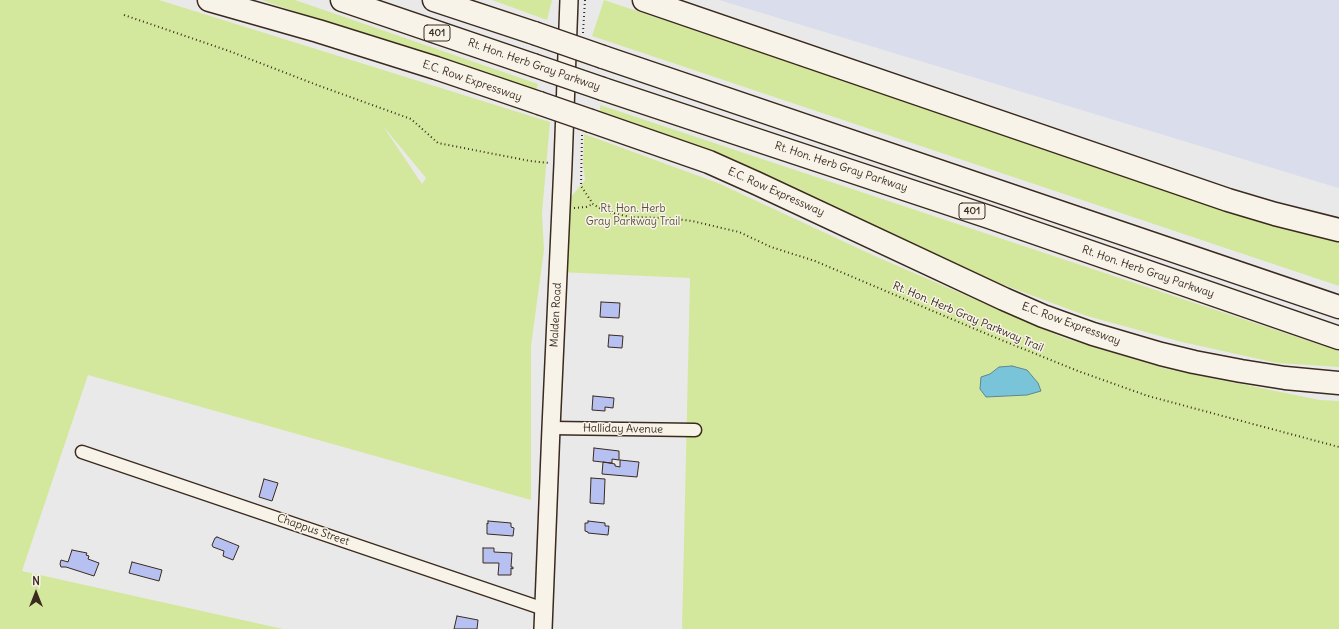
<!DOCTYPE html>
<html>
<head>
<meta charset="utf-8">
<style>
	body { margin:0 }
	#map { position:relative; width:1339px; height:629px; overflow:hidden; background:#eae9ea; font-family:Delius,sans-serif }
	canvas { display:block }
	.north { position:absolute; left:16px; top:573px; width:40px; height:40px; -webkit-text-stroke:3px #f7f3e8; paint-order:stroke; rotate:0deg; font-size:11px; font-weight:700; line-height:16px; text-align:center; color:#3b2a1e }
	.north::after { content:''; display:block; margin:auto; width:14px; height:18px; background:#3b2a1e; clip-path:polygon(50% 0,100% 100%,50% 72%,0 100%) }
</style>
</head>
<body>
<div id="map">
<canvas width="1339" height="629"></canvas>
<div class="north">N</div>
</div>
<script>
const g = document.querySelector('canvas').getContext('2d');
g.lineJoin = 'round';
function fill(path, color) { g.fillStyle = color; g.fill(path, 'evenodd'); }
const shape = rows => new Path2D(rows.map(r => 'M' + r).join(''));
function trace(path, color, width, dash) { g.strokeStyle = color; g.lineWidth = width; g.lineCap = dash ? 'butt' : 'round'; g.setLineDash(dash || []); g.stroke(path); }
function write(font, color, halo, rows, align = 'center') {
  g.font = font + ' Delius,sans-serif'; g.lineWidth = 3; g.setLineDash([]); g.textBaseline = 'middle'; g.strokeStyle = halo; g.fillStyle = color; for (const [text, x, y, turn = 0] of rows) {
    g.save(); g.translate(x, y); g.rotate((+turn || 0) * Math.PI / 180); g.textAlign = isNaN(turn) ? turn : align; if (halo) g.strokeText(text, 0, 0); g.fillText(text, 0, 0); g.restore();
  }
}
const built = shape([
	[719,0,1339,0,1339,188,1335,187]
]);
const green = shape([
	[0,0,159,0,550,122,542,213,544,250,531,346,531,500,88,375,22,571,283,629,0,629],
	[383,126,426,178,422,184],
	[261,0,295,0,538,84,536,92],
	[492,0,552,0,547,20],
	[604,0,963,120,1339,237,1339,286,592,36],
	[600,105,1339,351,1339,367,1277,363,1182,342,1087,316,940,261,600,117],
	[584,134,718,183,877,257,1064,338,1167,369,1320,400,1339,401,1339,629,682,629,690,278,558,272,561,209,585,180,583,164]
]);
const water = shape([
	[1012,366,1027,370,1038,383,1041,391,1027,395,986,397,980,389,981,377,990,374,999,367,1012,366]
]);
const building = shape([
	[601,302,620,303,619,318,600,317,601,302],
	[609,335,623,336,622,348,608,347,609,335],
	[593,396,614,398,613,408,605,407,605,411,592,410,593,396],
	[594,448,619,451,619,460,612,459,612,463,593,461,594,448],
	[620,460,639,462,637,477,602,474,603,462,615,464,615,466,620,467,620,460],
	[591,478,605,479,604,504,590,503,591,478],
	[264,479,278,483,272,501,259,497,264,479],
	[488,521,511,523,511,527,514,528,513,536,487,534,487,523,488,524,488,521],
	[588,521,605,523,605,526,609,526,608,535,588,533,588,532,585,531,585,523,588,523,588,521],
	[217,537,239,546,233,560,223,556,224,551,213,547,212,545,215,538,217,537],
	[483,548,494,548,494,552,512,553,511,567,513,567,513,569,511,568,511,575,498,575,499,563,483,563,483,548],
	[72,550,87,553,86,555,89,556,88,559,99,563,94,576,66,567,61,567,60,564,61,560,68,562,72,550],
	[132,562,162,570,159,581,129,573,132,562],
	[457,616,478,620,477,629,454,629,457,616]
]);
const path = shape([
	[124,15,229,51,317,85,411,119,438,143,530,161,549,163],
	[583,33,585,0],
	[582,135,581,186,593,204,604,211,630,217,667,218,692,221,739,232,771,247,815,261,994,337,1078,371,1148,396,1339,447],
	[574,208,586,207,593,204]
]);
const street = shape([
	[551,428,695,430],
	[82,452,544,609]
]);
const secondary = shape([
	[543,629,551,428,563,164,569,0]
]);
const highway = shape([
	[209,0,318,31,436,68,539,103],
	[342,0,533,65],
	[434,0,534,33],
	[644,0,1228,200,1275,214,1339,230],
	[603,57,1339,307],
	[603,89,989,217,1339,338],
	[591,121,709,162,756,183,1004,299,1043,316,1093,334,1161,354,1194,362,1241,371,1285,378,1339,383]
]);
const highwayBridge = shape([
	[534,33,603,57],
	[533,65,603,89],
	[539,103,591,121]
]);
const shields = [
	[437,33,26],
	[972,211,26]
];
const shieldNames = [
	["401",437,33],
	["401",972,211]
];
const streetNames = [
	["Rt. Hon. Herb Gray Parkway",534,65,19],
	["E.C. Row Expressway",472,81,19],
	["Rt. Hon. Herb Gray Parkway",841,167,18],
	["E.C. Row Expressway",776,192,24],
	["Rt. Hon. Herb Gray Parkway",1148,272,19],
	["Malden Road",556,315,-87],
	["Rt. Hon. Herb Gray Parkway Trail",968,317,23],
	["E.C. Row Expressway",1071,324,20],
	["Halliday Avenue",623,429,1],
	["Chappus Street",313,530,19]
];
const parkNames = [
	["Rt. Hon. Herb",633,209],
	["Gray Parkway Trail",633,222]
];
fill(built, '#daddec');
fill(green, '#d3e89c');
fill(water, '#7ac4da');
trace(water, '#61868f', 1);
fill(building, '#b6c0f1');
trace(building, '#3b2a1e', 1);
trace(street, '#3b2a1e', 15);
trace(secondary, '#3b2a1e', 20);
trace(highway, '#3b2a1e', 25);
trace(path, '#3b2a1e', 2, [1, 3]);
trace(street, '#f7f3e8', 12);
trace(secondary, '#f7f3e8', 17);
trace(highway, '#f7f3e8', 22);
trace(highwayBridge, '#3b2a1e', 25, []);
trace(highwayBridge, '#f7f3e8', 22);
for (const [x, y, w] of shields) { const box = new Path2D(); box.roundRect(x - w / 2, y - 8, w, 16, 3); g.fillStyle = '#f7f3e8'; g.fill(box); trace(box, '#3b2a1e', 1); }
write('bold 10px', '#3b2a1e', null, shieldNames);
write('11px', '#3b2a1e', '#f7f3e8', streetNames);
write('11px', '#595037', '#f7f3e8', parkNames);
</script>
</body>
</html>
